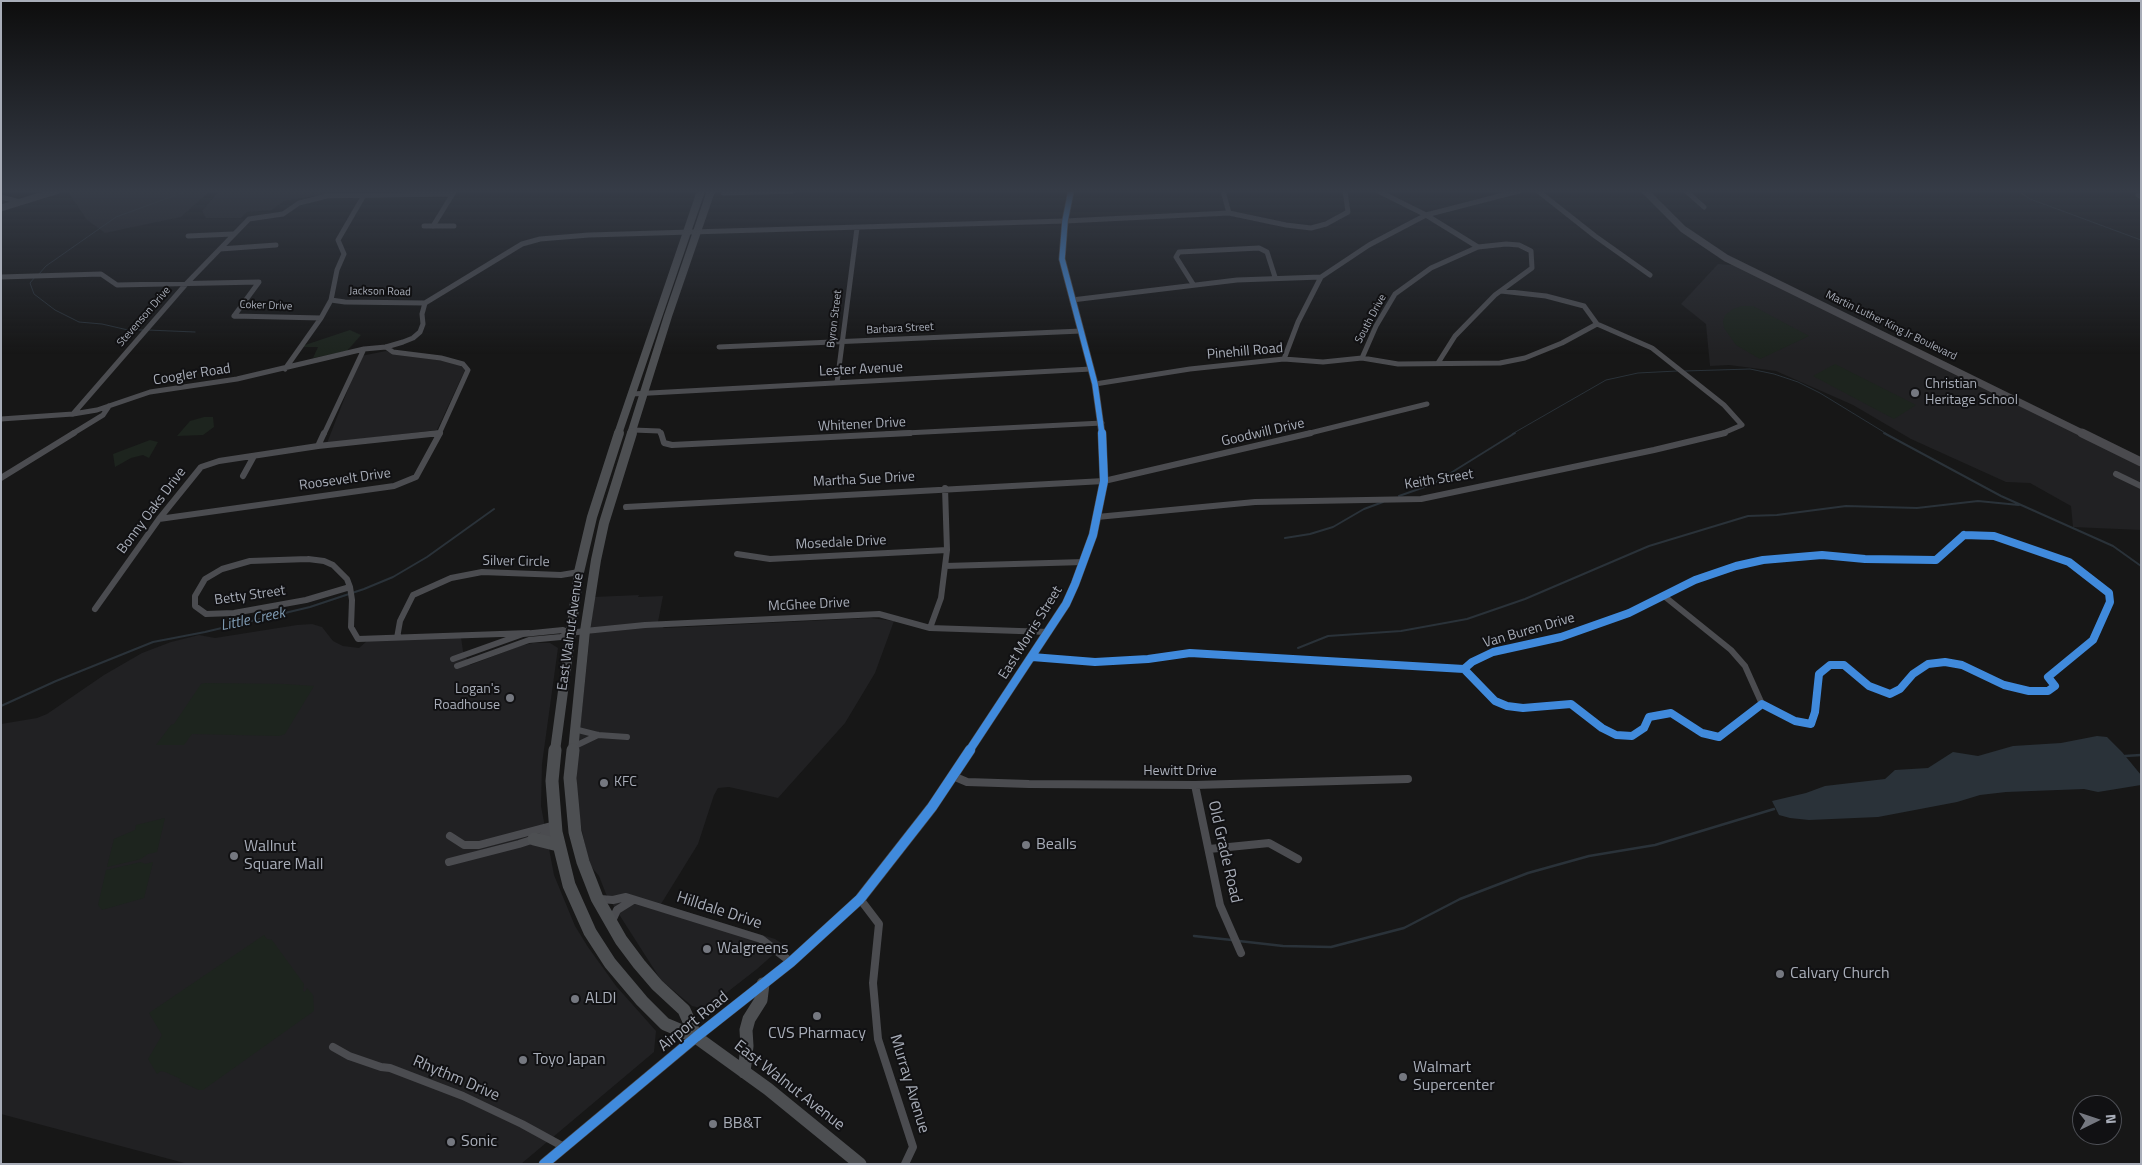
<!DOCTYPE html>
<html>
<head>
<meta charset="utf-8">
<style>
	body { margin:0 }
	#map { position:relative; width:2142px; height:1165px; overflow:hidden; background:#171717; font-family:"Titillium Web",sans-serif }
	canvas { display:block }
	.frame { position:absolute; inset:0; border:2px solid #a8adb8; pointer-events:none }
	.north { position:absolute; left:2072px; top:1095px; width:50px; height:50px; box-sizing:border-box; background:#111113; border:1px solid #4d4f55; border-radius:50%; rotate:86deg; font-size:14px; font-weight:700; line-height:20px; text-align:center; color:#a8adb8 }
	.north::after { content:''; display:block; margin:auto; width:18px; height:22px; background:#757880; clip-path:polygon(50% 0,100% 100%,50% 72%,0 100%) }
</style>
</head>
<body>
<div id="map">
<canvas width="2142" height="1165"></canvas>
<div class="frame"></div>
<div class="north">N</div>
</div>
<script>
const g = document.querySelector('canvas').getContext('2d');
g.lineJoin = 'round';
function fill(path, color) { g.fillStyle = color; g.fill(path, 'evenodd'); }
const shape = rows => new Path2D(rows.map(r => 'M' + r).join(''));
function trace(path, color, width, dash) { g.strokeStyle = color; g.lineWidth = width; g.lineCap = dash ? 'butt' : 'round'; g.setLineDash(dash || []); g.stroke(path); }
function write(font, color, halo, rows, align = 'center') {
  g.font = font + ' "Titillium Web",sans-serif'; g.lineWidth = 4; g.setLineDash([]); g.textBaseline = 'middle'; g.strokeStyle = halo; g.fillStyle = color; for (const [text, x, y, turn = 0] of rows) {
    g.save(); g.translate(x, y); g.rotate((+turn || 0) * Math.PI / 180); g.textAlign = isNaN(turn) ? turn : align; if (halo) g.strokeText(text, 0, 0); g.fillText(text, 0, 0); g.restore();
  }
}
const built = shape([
	[210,191,181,217,105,233,87,220,68,192],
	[219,191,332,191,329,194,322,195,284,201,272,210,247,212,241,218,206,218,202,211],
	[1718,264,1742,266,2141,463,2141,530,2073,527,2071,506,2030,483,2006,482,1911,439,1853,405,1776,371,1729,365,1710,366,1706,324,1681,304],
	[386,351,458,363,465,370,437,430,327,443,361,356],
	[639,595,638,597,663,596,658,622,664,628,871,618,894,621,875,673,845,723,778,798,729,787,718,788,714,795,698,844,661,904,775,939,784,945,757,969,712,1004,700,1008,692,1006,661,980,606,894,599,876,589,864,577,807,577,756,594,597],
	[312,624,322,627,333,641,343,646,359,648,367,641,461,637,463,651,470,665,520,646,533,643,550,643,558,648,542,764,541,806,554,875,575,926,588,947,616,986,656,1031,654,1052,521,1164,188,1164,1,1114,1,724,37,718,47,714,104,675,142,653,171,642,199,635,215,638,297,625]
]);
const green = shape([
	[1742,306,1753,306,1809,336,1760,359,1736,345,1724,328,1723,321,1725,315,1733,309],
	[350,330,361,335,347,351,313,358,318,347,299,347],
	[1835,364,1916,405,1894,419,1813,376],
	[204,417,213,417,214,427,203,435,177,436,190,421],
	[150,440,158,442,149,458,143,455,131,458,115,467,113,454],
	[205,683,285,684,314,686,285,734,279,736,192,734,184,745,156,745,171,725,174,724,201,684],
	[165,818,157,852,148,854,141,859,107,867,114,839,135,830,136,825],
	[141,862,145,864,153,862,144,898,102,910,98,905,106,870],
	[264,935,267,939,272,940,304,984,303,991,305,992,307,988,313,995,314,1011,203,1090,199,1090,179,1081,181,1079,165,1072,161,1071,157,1074,148,1059,162,1035,149,1013]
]);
const water = shape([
	[2097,736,2107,737,2122,752,2141,775,2141,785,2098,792,2084,789,2006,792,1980,795,1957,802,1878,817,1809,820,1790,818,1779,815,1772,801,1806,793,1825,786,1885,779,1895,770,1928,768,1953,752,1978,756,2013,746,2061,743]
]);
const streamFar2 = shape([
	[2018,191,2030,199,2141,240],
	[39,274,46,266,116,217,187,191],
	[35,277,30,283,34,294,55,310,79,322,102,324,128,330,143,330],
	[147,330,195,332],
	[1685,371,1750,369,1774,374,1798,382,1820,393,1887,434],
	[1512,434,1606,380,1638,373,1677,371]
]);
const streamFar1 = shape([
	[1884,433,2001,496,2113,546,2141,566],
	[1399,496,1433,484,1515,433],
	[1285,538,1310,534,1333,527,1364,509,1383,502],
	[1298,648,1328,636,1401,631,1467,619,1525,599,1649,546,1748,516,1777,515,1846,506,1917,508,1978,501,2019,505],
	[1,706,56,681,153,642,205,632,310,607,364,589,393,577,427,557,494,509]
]);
const stream = shape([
	[2125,756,2141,755],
	[1194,936,1232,940],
	[1239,941,1283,946,1331,947,1404,928,1460,899,1528,873,1589,856,1655,845,1774,809]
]);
const streetFar2 = shape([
	[1223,191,1229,213],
	[1378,191,1426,215,1478,247],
	[1538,191,1595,236,1650,275],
	[1686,191,1704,207],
	[723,193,793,191],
	[2141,195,2138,195,2141,197],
	[1,197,20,202],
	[424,226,454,226],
	[433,226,454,192],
	[188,236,233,234],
	[220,249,276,245],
	[1,277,101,274,117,285,259,282,234,316],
	[1193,284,1176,257,1179,252,1259,248,1267,252,1275,277],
	[331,300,345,302,425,303],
	[1072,300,1237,280,1321,277],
	[234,316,321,318],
	[1597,324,1652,348,1724,405,1742,425,1721,434],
	[386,347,393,352,441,358,463,364,468,370,439,434],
	[719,347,1081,331],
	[1362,358,1376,326,1395,294,1431,268,1478,247,1506,244,1519,245,1531,251,1532,268,1495,295,1455,336,1438,363],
	[1284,359,1298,322,1321,277,1369,245,1426,215,1519,191],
	[285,369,321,318,331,300,337,270,344,254,338,240,363,197],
	[837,383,857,228],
	[1095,384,1190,369,1284,359,1323,362,1362,358,1398,364,1500,363,1525,358,1562,343,1597,324,1584,306,1546,296,1501,291],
	[632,394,1091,369],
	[73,414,186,284,249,219,283,214,299,203,327,196,452,194],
	[1,419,73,414,97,410,150,392,237,379,364,349,386,347,403,342,413,338,420,332,423,324,422,314,425,303,522,244,540,239,589,235,1065,221,1229,213,1286,225,1311,228,1326,224,1348,212,1345,191],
	[633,430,659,431,661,434],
	[72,434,103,415,109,406],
	[324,434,364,349],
	[430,434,440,433],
	[886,434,1102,423],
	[1306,434,1427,404]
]);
const streetFar1 = shape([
	[661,433,664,443,672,445,910,433],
	[318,446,324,433],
	[2116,474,2141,486],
	[243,476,254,456],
	[1,478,74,433],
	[626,507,1104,481,1311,433],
	[1097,517,1255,502,1421,499,1654,450,1725,433],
	[159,519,394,486,416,477,440,433],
	[1964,535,1994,536,2069,562,2109,593,2110,602,2093,640,2048,677,2055,686,2048,691,2029,691,2004,685,1962,665,1945,662,1928,664,1913,674,1900,689,1890,694,1869,686,1844,665,1830,665,1819,674,1815,712,1811,724,1795,721,1762,704,1719,737,1702,733,1671,713,1649,717,1644,728,1632,736,1616,735,1602,728,1571,704,1523,708,1507,706,1495,701,1464,669,1472,662,1493,652,1561,637,1629,613,1695,580,1736,566,1763,560,1822,555,1865,559,1936,560,1964,535],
	[737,554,770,559,947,550],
	[308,559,324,561,333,565,347,579,350,587,306,600,234,613,206,614,195,606,195,596,205,579,222,569,250,561,308,559],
	[945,566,1084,562],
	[350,587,352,600,351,627,358,639,529,633],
	[1664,596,1731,650,1745,666,1762,704],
	[95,609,159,519,201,467,219,461,318,446,440,433],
	[930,628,941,598,947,550,945,488],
	[397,638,400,621,413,595,451,578,482,572,561,575,579,572],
	[1032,657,1095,662,1148,659,1190,653,1464,669],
	[453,659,523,634,563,630,570,633],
	[457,666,529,640,561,637,570,633,585,631,645,625,879,614,930,628,1049,632],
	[574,729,598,735,627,737],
	[573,747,598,735]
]);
const street = shape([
	[953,776,967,782,1029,784,1195,785,1408,779],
	[1195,785,1220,905,1241,953],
	[450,836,464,845,479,845,555,825],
	[1209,849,1269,843,1298,859],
	[449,862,519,844,556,832],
	[600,899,613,900,626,897,761,939,791,962],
	[860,899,879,924,873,983,878,1039,913,1147,905,1164],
	[612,921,617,910,633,900],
	[333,1047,349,1056,381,1067,390,1068,463,1096,522,1124,564,1147]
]);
const secondaryFar2 = shape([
	[1071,191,1065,221,1062,259,1095,384,1102,434],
	[1645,191,1683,229,1726,258,2084,434],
	[1,208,56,191]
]);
const secondaryFar1 = shape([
	[2082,433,2141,462],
	[969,751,1066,604,1075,584,1093,535,1104,481,1102,433]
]);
const secondary = shape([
	[544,1164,696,1037,791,962,860,899,932,807,970,750]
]);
const primaryFar2 = shape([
	[618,434,701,191],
	[631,434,668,316,711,191]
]);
const primaryFar1 = shape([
	[555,751,579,572,592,517,619,433],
	[573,751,585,631,596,560,604,523,632,433]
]);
const primary = shape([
	[555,750,552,781,556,832,569,885,590,932,610,963,642,1001,665,1024,696,1037,768,1089,860,1164],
	[573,750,570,778,575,832,583,862,597,898,621,940,639,964,657,985,684,1010,696,1037],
	[534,839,558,845],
	[744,1072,747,1046,746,1030,749,1019,761,1000,763,984]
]);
const cyclewayFar2 = shape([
	[1071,191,1065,221,1062,259,1095,384,1102,434]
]);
const cyclewayFar1 = shape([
	[1964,535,1994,536,2069,562,2109,593,2110,602,2093,640,2048,677,2055,686,2048,691,2029,691,2004,685,1962,665,1945,662,1928,664,1913,674,1900,689,1890,694,1869,686,1844,665,1830,665,1819,674,1815,712,1811,724,1795,721,1762,704,1719,737,1702,733,1671,713,1649,717,1644,728,1632,736,1616,735,1602,728,1571,704,1523,708,1507,706,1495,701,1464,669,1472,662,1493,652,1561,637,1629,613,1695,580,1736,566,1763,560,1822,555,1865,559,1936,560,1964,535],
	[1032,657,1095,662,1148,659,1190,653,1464,669],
	[969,751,1066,604,1075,584,1093,535,1104,481,1102,433]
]);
const cycleway = shape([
	[544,1164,696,1037,791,962,860,899,932,807,970,750]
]);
const markers = [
	[1915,393,5,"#757880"],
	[510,698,5,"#757880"],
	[604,783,5,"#757880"],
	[1026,845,5,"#757880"],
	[234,856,5,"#757880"],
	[707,949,5,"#757880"],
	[1780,974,5,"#757880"],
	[575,999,5,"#757880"],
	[817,1016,5,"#757880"],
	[523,1060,5,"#757880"],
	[1403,1077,5,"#757880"],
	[713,1124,5,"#757880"],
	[451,1142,5,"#757880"]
];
const farStreetnames = [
	["Jackson Road",380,292,1],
	["Coker Drive",266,306,2],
	["Stevenson Drive",144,317,-49],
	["Byron Street",835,319,-83],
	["South Drive",1371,319,-62],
	["Martin Luther King Jr Boulevard",1891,326,26],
	["Barbara Street",900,329,-3]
];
const streetNames = [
	["Pinehill Road",1245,352,-5],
	["Lester Avenue",861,370,-3],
	["Coogler Road",192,375,-9],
	["Whitener Drive",862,425,-3],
	["Goodwill Drive",1263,433,-13],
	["Roosevelt Drive",345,480,-8],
	["Martha Sue Drive",864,480,-3],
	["Keith Street",1439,480,-9],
	["Bonny Oaks Drive",152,511,-53],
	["Mosedale Drive",841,543,-3],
	["Silver Circle",516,562,1],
	["Betty Street",250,596,-8],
	["McGhee Drive",809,605,-3],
	["Van Buren Drive",1529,631,-16],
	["East Walnut Avenue",571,632,-82],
	["East Morris Street",1031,633,-58],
	["Hewitt Drive",1180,772]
];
const poiNames = [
	["Christian",1925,385],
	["Heritage School",1925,401],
	["Logan's",500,690,"right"],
	["Roadhouse",500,706,"right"],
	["KFC",614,783]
];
const waterNames = [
	["Little Creek",253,620,-12]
];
const nearPoinames = [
	["Bealls",1036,845],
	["Wallnut",244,847],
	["Square Mall",244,865],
	["Walgreens",717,949],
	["Calvary Church",1790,974],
	["ALDI",585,999],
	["CVS Pharmacy",817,1034,"center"],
	["Toyo Japan",533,1060],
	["Walmart",1413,1068],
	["Supercenter",1413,1086],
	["BB&T",723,1124],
	["Sonic",461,1142]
];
const nearStreetnames = [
	["Old Grade Road",1224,852,77],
	["Hilldale Drive",719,911,18],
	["Airport Road",694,1022,-39],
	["Rhythm Drive",456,1079,23],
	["Murray Avenue",909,1084,73],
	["East Walnut Avenue",789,1086,38]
];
fill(built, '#212123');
fill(green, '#1d241e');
fill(water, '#2a3239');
trace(streamFar2, '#2a3239', 1);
trace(streamFar1, '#2a3239', 2);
trace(stream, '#2a3239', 2.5);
trace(streetFar2, '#4b4c50', 5);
trace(streetFar1, '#4b4c50', 6);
trace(street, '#4b4c50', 8);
trace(secondaryFar2, '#4a4a4e', 7);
trace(secondaryFar1, '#4a4a4e', 9);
trace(secondary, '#4a4a4e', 11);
trace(primaryFar2, '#4d4f52', 8);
trace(primaryFar1, '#4d4f52', 10);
trace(primary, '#4d4f52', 13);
trace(cyclewayFar2, '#408adc', 5.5);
trace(cyclewayFar1, '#408adc', 8);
trace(cycleway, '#408adc', 10);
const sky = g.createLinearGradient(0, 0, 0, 354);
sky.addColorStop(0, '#0d0d0d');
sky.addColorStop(0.54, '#363c47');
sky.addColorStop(1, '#363c4700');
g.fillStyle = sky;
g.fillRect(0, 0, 2142, 354);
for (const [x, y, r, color] of markers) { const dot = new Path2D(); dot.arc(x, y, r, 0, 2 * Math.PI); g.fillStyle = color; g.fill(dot); trace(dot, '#111113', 2); }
write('11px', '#a8adb8', '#111113', farStreetnames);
write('14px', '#a8adb8', '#111113', streetNames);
write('14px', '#a8adb8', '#111113', poiNames, 'left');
write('italic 15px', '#7f9bb3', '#111113', waterNames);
write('16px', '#a8adb8', '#111113', nearPoinames, 'left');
write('16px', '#a8adb8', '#111113', nearStreetnames);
</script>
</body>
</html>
